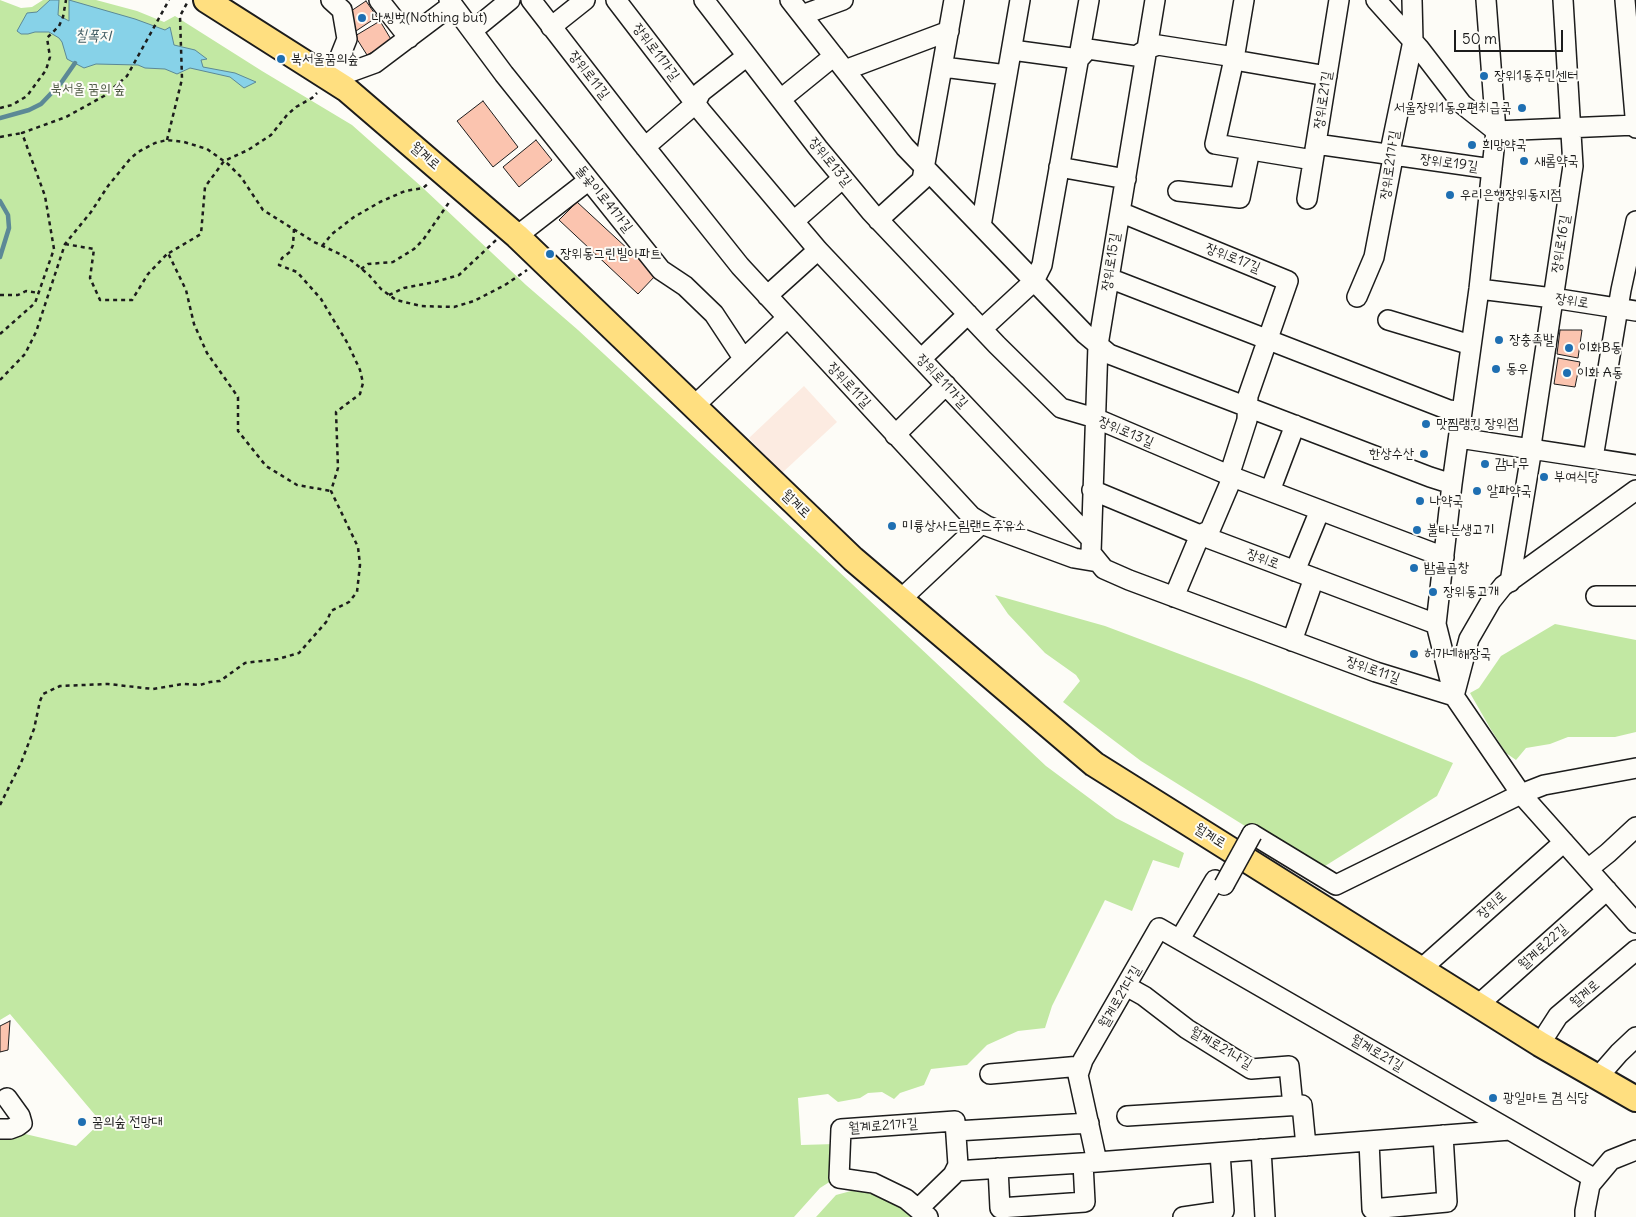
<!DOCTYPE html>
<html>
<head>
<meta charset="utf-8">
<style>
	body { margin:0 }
	#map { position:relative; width:1636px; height:1217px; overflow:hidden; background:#fdfcf7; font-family:Delius,sans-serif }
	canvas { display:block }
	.scale { position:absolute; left:1454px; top:30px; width:109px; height:22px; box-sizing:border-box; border:2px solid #1c1c1c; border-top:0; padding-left:6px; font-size:15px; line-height:18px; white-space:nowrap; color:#1c1c1c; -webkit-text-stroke:4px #fdfcf7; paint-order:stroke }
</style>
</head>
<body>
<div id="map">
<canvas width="1636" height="1217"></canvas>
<div class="scale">50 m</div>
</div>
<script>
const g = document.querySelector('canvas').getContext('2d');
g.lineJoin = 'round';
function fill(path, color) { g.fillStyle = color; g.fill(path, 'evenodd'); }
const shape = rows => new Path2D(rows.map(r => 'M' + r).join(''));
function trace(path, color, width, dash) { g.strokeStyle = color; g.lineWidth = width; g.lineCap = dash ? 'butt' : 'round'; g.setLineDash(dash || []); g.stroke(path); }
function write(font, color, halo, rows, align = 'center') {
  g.font = font + ' Delius,"Poor Story",sans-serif'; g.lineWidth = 4; g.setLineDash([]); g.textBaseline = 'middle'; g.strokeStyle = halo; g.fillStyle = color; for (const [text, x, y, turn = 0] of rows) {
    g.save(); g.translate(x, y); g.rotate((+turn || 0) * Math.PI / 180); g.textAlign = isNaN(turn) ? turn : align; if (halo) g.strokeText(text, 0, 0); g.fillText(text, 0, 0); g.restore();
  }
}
const built = shape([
	[804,386,837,422,782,473,749,438]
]);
const green = shape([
	[0,0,21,8,32,7,43,0,96,0,137,11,164,22,175,16,262,71,352,125,423,188,526,285,578,330,820,554,1046,766,1116,818,1184,853,1179,868,1153,860,1132,911,1105,900,1052,1006,1045,1028,1018,1031,987,1045,967,1065,931,1069,924,1085,900,1093,894,1099,882,1092,868,1093,860,1098,838,1102,828,1094,798,1098,801,1145,835,1144,831,1181,820,1188,794,1217,0,1217,0,1136,21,1133,76,1146,101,1122,10,1014,0,1020],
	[995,595,1105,626,1254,682,1453,763,1437,796,1317,871,1141,761,1063,702,1080,681,1076,675,1045,653,1008,614],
	[1555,624,1636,640,1636,732,1615,737,1568,737,1550,744,1526,748,1516,760,1506,753,1490,728,1470,693,1479,688,1501,656],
	[851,1191,875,1192,921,1217,816,1217,836,1195]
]);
const water = shape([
	[50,0,59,0,58,15,69,21,69,0,135,19,165,30,170,27,174,45,195,50,207,59,201,60,203,67,235,73,256,82,244,88,230,77,190,68,177,74,165,69,145,68,138,65,96,64,84,68,67,59,62,42,59,38,49,32,35,32,28,34,21,34,17,31,27,13,37,12,50,0]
]);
const stream = shape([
	[0,118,29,110,41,104,61,83,75,63],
	[0,201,8,215,9,228,0,257]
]);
const building = shape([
	[366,1,377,17,356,31,345,15,366,1],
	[380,21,392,41,367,55,355,36,380,21],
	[483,101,518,147,493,167,457,121,483,101],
	[536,140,552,160,519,187,503,167,536,140],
	[577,202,656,275,638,294,559,220,577,202],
	[1560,330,1582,330,1578,358,1557,354,1560,330],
	[1558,358,1580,362,1575,387,1554,384,1558,358],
	[10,1021,8,1050,0,1052,0,1026,10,1021]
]);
const path = shape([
	[0,108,12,105,27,96,46,70,50,57,47,38,59,26,63,17,66,0],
	[0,137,22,133],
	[167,140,182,79,180,16,187,3],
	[65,244,94,249,90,278,100,300,132,300,148,274,168,253,186,290,194,324,207,353,238,397,238,431,266,466,297,485,331,491],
	[322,246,332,234,354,217,380,202,405,191,423,188,429,183],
	[169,253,201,234,205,187,224,161,248,150,271,135,287,115,296,107,312,98,317,93],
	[361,269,368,264,393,262,414,249,423,240,450,201],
	[0,295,18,295,26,291,39,293],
	[389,295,404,288,435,282,459,275,496,240],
	[0,334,35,303,54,249,45,196,22,133,66,117,104,96,127,76,169,0],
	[0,380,25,354,36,332,65,244,91,212,108,186,130,159,138,152,155,143,167,140,184,142,207,149,228,164,241,177,263,210,314,242,340,254,352,261,369,275,381,289,396,300,421,306,454,307,474,301,505,285,527,270],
	[0,805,21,763,34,729,40,701,43,694,60,686,108,684,153,689,183,684,200,685,210,682,220,681,245,663,278,659,299,653,327,621,331,611,349,602,357,592,360,565,358,547,331,491,338,468,336,412,360,394,363,383,360,370,348,344,321,299,297,272,279,265,282,258,290,252,293,245,294,229]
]);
const minor = shape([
	[379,0,409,38],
	[449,0,504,74,661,270,685,286,714,314,743,358],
	[531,0,634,133,740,266,971,516,987,526,1074,558,1098,562],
	[616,0,701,111,818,250,1091,539],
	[704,0,818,148,871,212,997,345,1061,408,1095,418,1238,479,1444,557],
	[790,0,905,147,1085,334,1109,354,1430,477,1452,484],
	[1155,0,1098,345,1091,553,1104,569,1129,580,1376,672,1454,696,1469,639,1491,601,1503,586,1636,490],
	[1244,0,1234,59,1215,144,1313,160],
	[1376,0,1419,48,1462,104,1496,131,1636,125],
	[1486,0,1496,131,1479,289,1452,484,1436,624,1454,696,1521,794,1636,923],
	[1625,0,1636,128],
	[802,15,843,0],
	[551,27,585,0],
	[472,31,510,0],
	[1012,50,1079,59,1088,49,1136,56,1147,49,1158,45,1228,56,1240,61,1327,76],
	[943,67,1007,75],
	[845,70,949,31],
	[331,79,375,63,452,5],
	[331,79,347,39,342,10,331,0],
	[781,99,834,56],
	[1316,144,1492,169],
	[645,147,695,104,701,92,747,56],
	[1059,167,1126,179],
	[1178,191,1240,198,1250,150],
	[1307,199,1339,0],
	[1120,212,1288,281,1248,396,1247,420,1229,476,1230,483,1210,530,1200,535,1174,597],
	[878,220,922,180,954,0],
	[794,221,843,178],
	[981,226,1020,0],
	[517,236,589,180],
	[1109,278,1449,410,1462,412],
	[1479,289,1553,298,1636,311],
	[767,296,818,250],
	[1357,297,1374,257,1392,163,1391,147,1413,41,1412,0],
	[1388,320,1471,345],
	[982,329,1034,281,1042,265,1089,0],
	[921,359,968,314],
	[694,406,787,318],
	[895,435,946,385],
	[1459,438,1636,465],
	[1593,458,1621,290,1636,221],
	[1092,490,1200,535,1436,624],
	[1270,491,1295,425],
	[1295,571,1320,510],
	[1510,582,1532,448,1532,439,1573,166,1563,0],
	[1596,596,1636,596],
	[900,600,982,523],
	[1292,641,1314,578],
	[1252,834,1336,885,1521,794,1544,785,1636,768],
	[1588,869,1608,853,1636,827],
	[1180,939,1215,880,1224,885],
	[1421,969,1564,842],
	[1126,986,1144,996,1187,1029,1251,1069,1289,1066,1293,1106],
	[1478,1005,1607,890],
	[1540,1044,1558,1016,1636,950],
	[990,1074,1081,1066],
	[1598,1077,1619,1053,1636,1037],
	[1127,1116,1302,1105,1306,1146],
	[0,1129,10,1129,18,1126,22,1123,20,1116,7,1098],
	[956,1131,1089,1123],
	[1369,1141,1372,1209,1447,1202,1443,1135],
	[1261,1149,1265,1217],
	[1097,1162,1078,1075,1083,1060,1159,928,1595,1179],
	[998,1168,1000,1208,1085,1202,1083,1163],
	[955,1171,1097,1162,1510,1130],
	[918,1209,953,1175,958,1165,955,1121,841,1129,839,1178,873,1183,906,1199,918,1209,928,1217],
	[1183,1217,1224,1211,1220,1153],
	[1585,1217,1585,1211,1590,1185,1611,1160,1636,1150]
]);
const major = shape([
	[206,0,346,89,517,236,853,559,1094,764,1540,1044,1636,1099]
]);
const minorBridge = shape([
	[1224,885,1252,834]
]);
const markers = [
	[362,18,5,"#1f6fb2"],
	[281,59,5,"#1f6fb2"],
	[1484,76,5,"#1f6fb2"],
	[1522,108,5,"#1f6fb2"],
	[1472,145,5,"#1f6fb2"],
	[1524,161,5,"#1f6fb2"],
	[1450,195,5,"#1f6fb2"],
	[550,254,5,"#1f6fb2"],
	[1499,340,5,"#1f6fb2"],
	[1569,348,5,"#1f6fb2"],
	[1496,369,5,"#1f6fb2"],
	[1567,373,5,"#1f6fb2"],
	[1426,424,5,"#1f6fb2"],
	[1424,454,5,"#1f6fb2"],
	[1485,464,5,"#1f6fb2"],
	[1544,477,5,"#1f6fb2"],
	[1477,491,5,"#1f6fb2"],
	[1420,501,5,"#1f6fb2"],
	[892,526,5,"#1f6fb2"],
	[1417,530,5,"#1f6fb2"],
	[1414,568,5,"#1f6fb2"],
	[1433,592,5,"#1f6fb2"],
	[1414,654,5,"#1f6fb2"],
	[1493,1098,5,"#1f6fb2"],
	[82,1122,5,"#1f6fb2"]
];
const poiNames = [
	["나씽벗(Nothing but)",372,18],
	["북서울꿈의숲",291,59],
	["장위1동주민센터",1494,76],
	["서울장위1동우편취급국",1512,108,"right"],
	["희망약국",1482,145],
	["새롬약국",1534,161],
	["우리은행장위동지점",1460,195],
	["장위동그린빌아파트",560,254],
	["장충족발",1509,340],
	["이화B동",1579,348],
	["동우",1506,369],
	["이화 A동",1577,373],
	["맛찜랭킹 장위점",1436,424],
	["한상수산",1414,454,"right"],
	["감나무",1495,464],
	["부여식당",1554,477],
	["알파약국",1487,491],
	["나약국",1430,501],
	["미륭상사드림랜드주유소",902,526],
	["불타는생고기",1427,530],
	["밤골곱창",1424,568],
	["장위동고개",1443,592],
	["허가네해장국",1424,654],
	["광일마트 겸 식당",1503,1098],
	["꿈의숲 전망대",92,1122]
];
const streetNames = [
	["장위로11가길",656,52,53],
	["장위로11길",589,75,52],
	["장위로21길",1323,100,-81],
	["월계로",425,156,41],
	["장위로13길",830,162,51],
	["장위로19길",1449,163,8],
	["장위로21가길",1390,165,-82],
	["돌곶이로41가길",604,199,51],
	["장위로16길",1561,244,-81],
	["장위로17길",1233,258,22],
	["장위로15길",1111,262,-81],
	["장위로",1572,301,9],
	["장위로11가길",942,381,47],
	["장위로11길",849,385,47],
	["장위로13길",1126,432,23],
	["월계로",796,504,44],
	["장위로",1263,559,21],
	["장위로11길",1373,670,19],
	["월계로",1210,836,32],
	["장위로",1492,905,-42],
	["월계로22길",1543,947,-42],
	["월계로",1585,994,-41],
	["월계로21다길",1120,997,-60],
	["월계로21나길",1221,1048,30],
	["월계로21길",1377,1053,30],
	["월계로21가길",883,1126,-4]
];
const parkNames = [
	["북서울 꿈의 숲",88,89]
];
const waterNames = [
	["칠폭지",93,36]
];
fill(built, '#fcebe1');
fill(green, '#c2e8a3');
fill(water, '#87d2e8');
trace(water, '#5c8996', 1);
trace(stream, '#5c8996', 4.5);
fill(building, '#fbc4af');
trace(building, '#1c1c1c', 1);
trace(minor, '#1c1c1c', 22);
trace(major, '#1c1c1c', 28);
trace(path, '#1c1c1c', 2.5, [4, 4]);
trace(minor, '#fdfcf7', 19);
trace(major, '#ffdf80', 24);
trace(minorBridge, '#1c1c1c', 22, []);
trace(minorBridge, '#fdfcf7', 19);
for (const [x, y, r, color] of markers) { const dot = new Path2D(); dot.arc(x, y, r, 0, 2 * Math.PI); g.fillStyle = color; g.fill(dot); trace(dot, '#fdfcf7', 2); }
write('14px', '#1c1c1c', '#fdfcf7', poiNames, 'left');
write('14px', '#1c1c1c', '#fdfcf7', streetNames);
write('14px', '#4e5944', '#fdfcf7', parkNames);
write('italic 15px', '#415c63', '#fdfcf7', waterNames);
</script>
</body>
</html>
